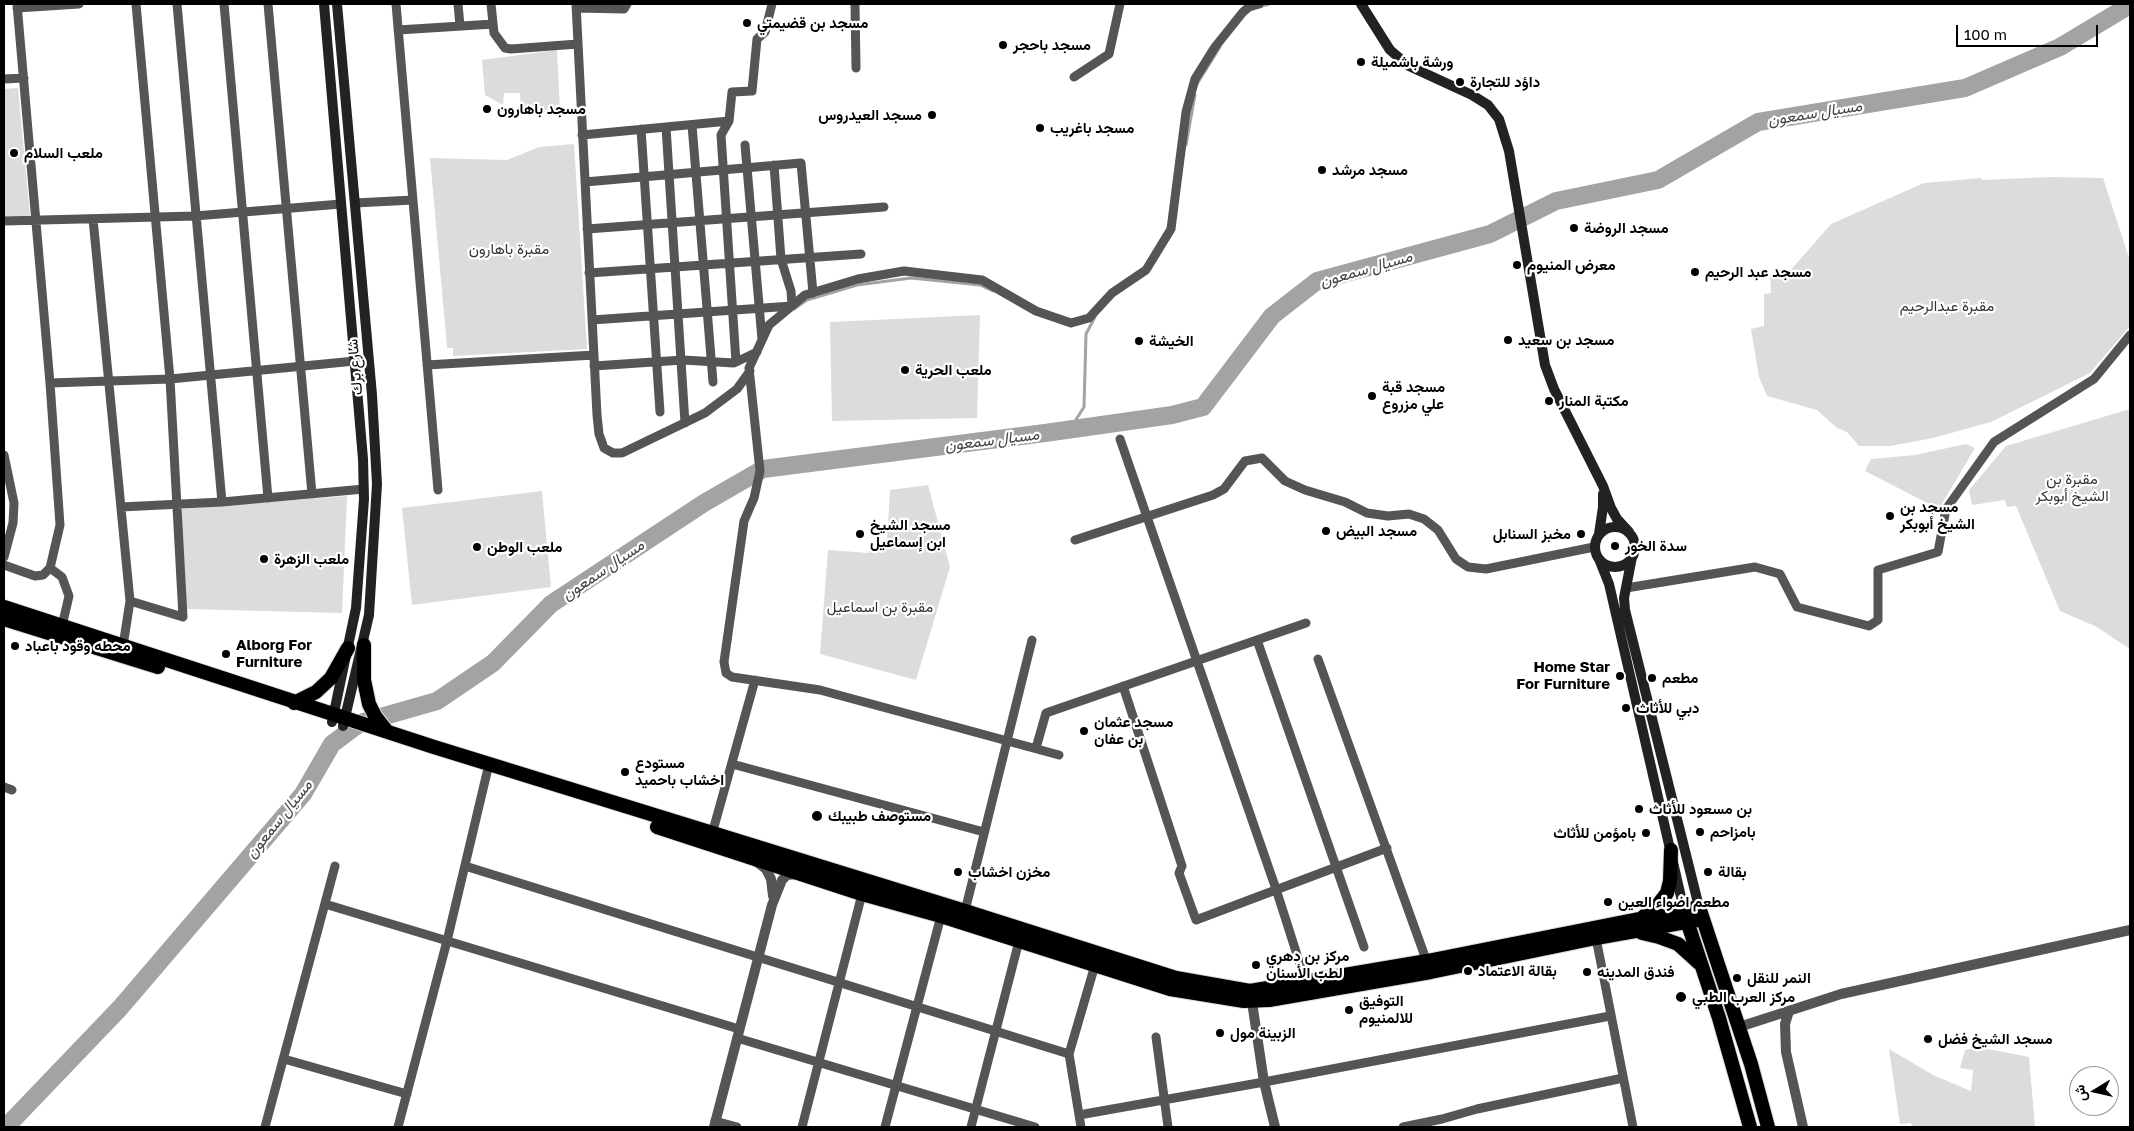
<!DOCTYPE html>
<html>
<head>
<meta charset="utf-8">
<style>
	body { margin:0 }
	#map { position:relative; width:2134px; height:1131px; overflow:hidden; background:#fff; font-family:"Golos Text",Vazirmatn,sans-serif }
	canvas { display:block }
	.frame { position:absolute; inset:0; border:5px solid #000; pointer-events:none }
	.north { position:absolute; left:2069px; top:1066px; width:50px; height:50px; box-sizing:border-box; background:#fff; border:1px solid #999; border-radius:50%; rotate:261deg; font-size:14px; font-weight:700; line-height:20px; text-align:center; color:#000 }
	.north::after { content:''; display:block; margin:auto; width:18px; height:22px; background:#000; clip-path:polygon(50% 0,100% 100%,50% 72%,0 100%) }
	.scale { position:absolute; left:1956px; top:25px; width:142px; height:22px; box-sizing:border-box; border:2px solid #000; border-top:0; padding-left:6px; font-size:15px; line-height:18px; white-space:nowrap; color:#000; -webkit-text-stroke:4px #fff; paint-order:stroke }
</style>
</head>
<body>
<div id="map">
<canvas width="2134" height="1131"></canvas>
<div class="frame"></div>
<div class="north">ش</div>
<div class="scale">100 m</div>
</div>
<script>
const g = document.querySelector('canvas').getContext('2d');
g.lineJoin = 'round';
function fill(path, color) { g.fillStyle = color; g.fill(path, 'evenodd'); }
const shape = rows => new Path2D(rows.map(r => 'M' + r).join(''));
function trace(path, color, width, dash) { g.strokeStyle = color; g.lineWidth = width; g.lineCap = dash ? 'butt' : 'round'; g.setLineDash(dash || []); g.stroke(path); }
function write(font, color, halo, rows, align = 'center') {
  g.font = font + ' "Golos Text",Vazirmatn,sans-serif'; g.lineWidth = 4.5; g.setLineDash([]); g.textBaseline = 'middle'; g.strokeStyle = halo; g.fillStyle = color; for (const [text, x, y, turn = 0] of rows) {
    g.save(); g.translate(x, y); g.rotate((+turn || 0) * Math.PI / 180); g.textAlign = isNaN(turn) ? turn : align; if (halo) g.strokeText(text, 0, 0); g.fillText(text, 0, 0); g.restore();
  }
}
const green = shape([
	[557,50,560,109,521,116,520,93,504,93,503,105,485,95,482,60],
	[18,88,30,216,4,218,4,89],
	[574,144,587,349,453,356,453,348,447,348,446,336,430,158,507,160,539,147],
	[2051,177,2103,178,2130,261,2130,326,2090,373,1991,422,1933,438,1890,446,1859,446,1847,432,1837,428,1817,410,1767,396,1759,377,1751,329,1764,326,1764,294,1771,293,1770,276,1789,272,1831,224,1924,183,1981,178,1982,180],
	[980,315,977,418,832,421,830,322],
	[2130,409,2130,649,2095,626,2060,611,2016,506,2007,507,2005,500,1972,505,1969,490,2006,446],
	[1966,444,1975,448,1939,509,1865,471,1871,459,1915,455],
	[928,485,950,567,916,680,820,654,828,550,869,553,873,543,887,541,890,490],
	[542,491,551,587,412,605,402,508],
	[347,496,342,613,186,609,180,509],
	[1978,1047,2029,1057,2035,1127,1912,1127,1911,1123,1900,1124,1889,1049,1933,1075,1971,1091,1973,1070,1960,1068,1965,1050]
]);
const stream = shape([
	[1259,7,1269,4],
	[1197,84,1220,47],
	[1186,145,1195,95],
	[794,309,807,300,857,285,911,278,980,285,993,291],
	[1070,429,1084,407,1086,334,1095,317]
]);
const river = shape([
	[6,1127,120,1008,303,794,332,744,360,723,437,701,493,663,551,604,704,503,763,469,1045,433,1172,415,1203,407,1272,316,1317,281,1490,234,1556,201,1658,180,1758,122,1965,88,2060,47,2130,5]
]);
const minor = shape([
	[177,4,222,502],
	[224,4,268,498],
	[268,4,312,494],
	[396,4,438,490],
	[458,4,460,26],
	[491,4,494,33,505,48,511,49,578,44],
	[576,4,597,415,599,434,604,448,613,453,622,453,705,413,737,389,750,371],
	[855,4,856,68],
	[17,8,79,4],
	[577,8,624,9,627,4],
	[398,30,493,24],
	[1074,77,1109,54,1120,4],
	[4,79,24,78],
	[692,125,713,382],
	[666,127,685,423],
	[641,129,660,412],
	[582,135,729,121],
	[745,145,762,339],
	[585,182,801,163,813,293],
	[355,203,413,200],
	[93,219,130,601,123,646],
	[4,221,195,216,341,204],
	[587,229,884,207],
	[589,273,861,254],
	[592,320,792,306,791,291,781,259,774,165],
	[736,362,721,135,729,121,732,92,752,91,757,39,765,32,772,4],
	[427,365,594,355],
	[594,366,683,360,734,363,757,352],
	[50,383,170,379,355,361],
	[1120,439,1276,889,1306,983],
	[4,455,14,503,13,523,4,557],
	[121,507,222,502,364,489],
	[1075,540,1213,495,1224,489,1245,461,1262,458,1285,481,1305,490,1345,502,1367,513,1388,516,1409,514,1424,519,1438,530,1456,559,1468,567,1486,569,1594,547],
	[4,565,35,576,43,575,50,568,60,525,50,383,17,4],
	[50,568,62,577,69,596,62,626],
	[1626,588,1755,567,1780,574,1797,607,1869,626,1878,620,1878,570,1938,552,1946,509,1994,442,2094,379,2130,335],
	[130,601,183,617,170,379,136,4],
	[1257,640,1364,947],
	[1318,659,1428,965],
	[1123,686,1182,866,1179,873,1196,920,1387,848],
	[1036,748,1046,713,1306,623],
	[1059,755,820,690,732,677,726,673,724,662,744,521,754,498,760,471,749,368,769,325,805,295,858,279,904,271,982,280,1036,311,1071,323,1089,318,1112,293,1146,270,1171,229,1186,112,1195,79,1215,47,1243,12,1249,7,1259,4],
	[732,764,984,832],
	[4,787,12,790],
	[712,834,755,680],
	[465,866,1069,1054],
	[325,904,739,1029],
	[965,911,1032,640],
	[1596,938,1633,1127],
	[1156,1037,1168,1127],
	[737,1038,1035,1127],
	[284,1059,407,1094],
	[1079,1115,1264,1082,1610,1016],
	[715,1121,737,1127],
	[265,1127,335,866],
	[398,1127,447,941,489,764],
	[802,1127,862,894],
	[885,1127,941,916],
	[971,1127,1019,941],
	[1081,1127,1069,1054,1095,965],
	[1403,1127,1442,1119,1477,1109,1623,1078]
]);
const tertiary = shape([
	[757,862,766,869,771,879,773,896],
	[1252,1002,1264,1082,1275,1127],
	[1789,1011,1785,1024,1786,1052,1803,1127],
	[1739,1027,1841,994,2130,930],
	[714,1127,772,905,782,880,787,875,797,874]
]);
const secondary = shape([
	[324,4,363,459,364,499,356,608,332,722],
	[337,4,372,395,377,484,369,615,343,726],
	[1361,4,1390,50,1409,66,1472,95,1488,105,1499,119,1509,151,1545,365,1554,389,1603,486,1611,508,1617,519,1629,532],
	'1595 547a20 20 0 1 1 40 0a20 20 0 1 1-40 0Z',
	[1599,534,1603,507,1603,494],
	[1632,557,1624,598,1625,610,1699,907],
	[1599,559,1609,584,1684,910]
]);
const trunk = shape([
	[4,607,434,747,965,911,1176,978,1250,991,1427,961,1699,907,1751,1064,1768,1127],
	[4,619,158,667],
	[364,645,364,680,369,704,375,716,386,730],
	[294,703,316,692,331,678,348,648],
	[657,827,862,894,941,916,1170,989,1244,1001,1269,1000,1431,972,1596,938,1703,919],
	[1685,915,1719,1018,1750,1127],
	[1644,916,1654,910,1667,893,1670,881,1671,850],
	[1642,933,1659,937,1678,944,1699,963]
]);
const markers = [
	[747,23,5,"#000"],
	[1003,45,5,"#000"],
	[1361,62,5,"#000"],
	[1460,82,5,"#000"],
	[487,109,5,"#000"],
	[932,115,5,"#000"],
	[1040,128,5,"#000"],
	[14,153,5,"#000"],
	[1322,170,5,"#000"],
	[1574,228,5,"#000"],
	[1517,265,5,"#000"],
	[1695,272,5,"#000"],
	[1508,340,5,"#000"],
	[1139,341,5,"#000"],
	[905,370,5,"#000"],
	[1372,396,5,"#000"],
	[1549,401,5,"#000"],
	[1890,516,5,"#000"],
	[1326,531,5,"#000"],
	[860,534,5,"#000"],
	[1581,534,5,"#000"],
	[1615,546,5,"#000"],
	[477,547,5,"#000"],
	[264,559,5,"#000"],
	[15,646,5,"#000"],
	[226,654,5,"#000"],
	[1620,676,5,"#000"],
	[1652,678,5,"#000"],
	[1626,708,5,"#000"],
	[1084,731,5,"#000"],
	[625,772,5,"#000"],
	[1639,809,5,"#000"],
	[817,816,6,"#000"],
	[1700,832,5,"#000"],
	[1646,833,5,"#000"],
	[958,872,5,"#000"],
	[1708,872,5,"#000"],
	[1608,902,5,"#000"],
	[1256,965,5,"#000"],
	[1468,971,5,"#000"],
	[1587,972,5,"#000"],
	[1737,978,5,"#000"],
	[1681,997,6,"#000"],
	[1349,1010,5,"#000"],
	[1220,1033,5,"#000"],
	[1928,1039,5,"#000"]
];
const poiNames = [
	["مسجد بن قضيمتي",757,23],
	["مسجد باحجر",1013,45],
	["ورشة باشميلة",1371,62],
	["داؤد للتجارة",1470,82],
	["مسجد باهارون",497,109],
	["مسجد العيدروس",922,115,"right"],
	["مسجد باغريب",1050,128],
	["ملعب السلام",24,153],
	["مسجد مرشد",1332,170],
	["مسجد الروضة",1584,228],
	["معرض المنيوم",1527,265],
	["مسجد عبد الرحيم",1705,272],
	["مسجد بن سعيد",1518,340],
	["الخيشة",1149,341],
	["ملعب الحرية",915,370],
	["مسجد قبة",1382,387],
	["علي مزروع",1382,404],
	["مكتبة المنار",1559,401],
	["مسجد بن",1900,507],
	["الشيخ أبوبكر",1900,524],
	["مسجد الشيخ",870,525],
	["ابن إسماعيل",870,542],
	["مسجد البيض",1336,531],
	["مخبز السنابل",1571,534,"right"],
	["سدة الخور",1625,546],
	["ملعب الوطن",487,547],
	["ملعب الزهرة",274,559],
	["Alborg For",236,645],
	["Furniture",236,662],
	["محطه وقود باعباد",25,646],
	["Home Star",1610,667,"right"],
	["For Furniture",1610,684,"right"],
	["مطعم",1662,678],
	["دبي للأثاث",1636,708],
	["مسجد عثمان",1094,722],
	["بن عفان",1094,739],
	["مستودع",635,763],
	["اخشاب باحميد",635,780],
	["بن مسعود للأثاث",1649,809],
	["مستوصف طبيبك",828,816],
	["بامزاحم",1710,832],
	["بامؤمن للأثاث",1636,833,"right"],
	["مخزن اخشاب",968,872],
	["بقالة",1718,872],
	["مطعم اضواء العين",1618,902],
	["مركز بن دهري",1266,956],
	["لطب الأسنان",1266,973],
	["بقالة الاعتماد",1478,971],
	["فندق المدينه",1597,972],
	["النمر للنقل",1747,978],
	["مركز العرب الطبي",1692,997],
	["التوفيق",1359,1001],
	["للالمنيوم",1359,1018],
	["الزبينة مول",1230,1033],
	["مسجد الشيخ فضل",1938,1039]
];
const parkNames = [
	["مقبرة باهارون",509,249],
	["مقبرة عبدالرحيم",1947,306],
	["مقبرة بن",2072,479],
	["الشيخ أبوبكر",2072,496],
	["مقبرة بن اسماعيل",880,607]
];
const streetNames = [
	["شارع برك",355,367,-95]
];
const waterNames = [
	["مسيال سمعون",1815,113,-9],
	["مسيال سمعون",1366,269,-16],
	["مسيال سمعون",992,440,-7],
	["مسيال سمعون",603,570,-34],
	["مسيال سمعون",279,819,-51]
];
fill(green, '#dcdcdc');
trace(stream, '#a3a3a3', 3);
trace(river, '#a3a3a3', 18);
trace(trunk, '#dbdbdb', 16);
trace(minor, '#555', 9);
trace(tertiary, '#555', 10);
trace(secondary, '#222', 10);
trace(trunk, '#000', 14);
for (const [x, y, r, color] of markers) { const dot = new Path2D(); dot.arc(x, y, r, 0, 2 * Math.PI); g.fillStyle = color; g.fill(dot); trace(dot, '#fff', 2); }
write('bold 15px', '#000', '#fff', poiNames, 'left');
write('15px', '#333', '#fff', parkNames);
write('15px', '#000', '#fff', streetNames);
write('italic 16px', '#444', '#fff', waterNames);
</script>
</body>
</html>
